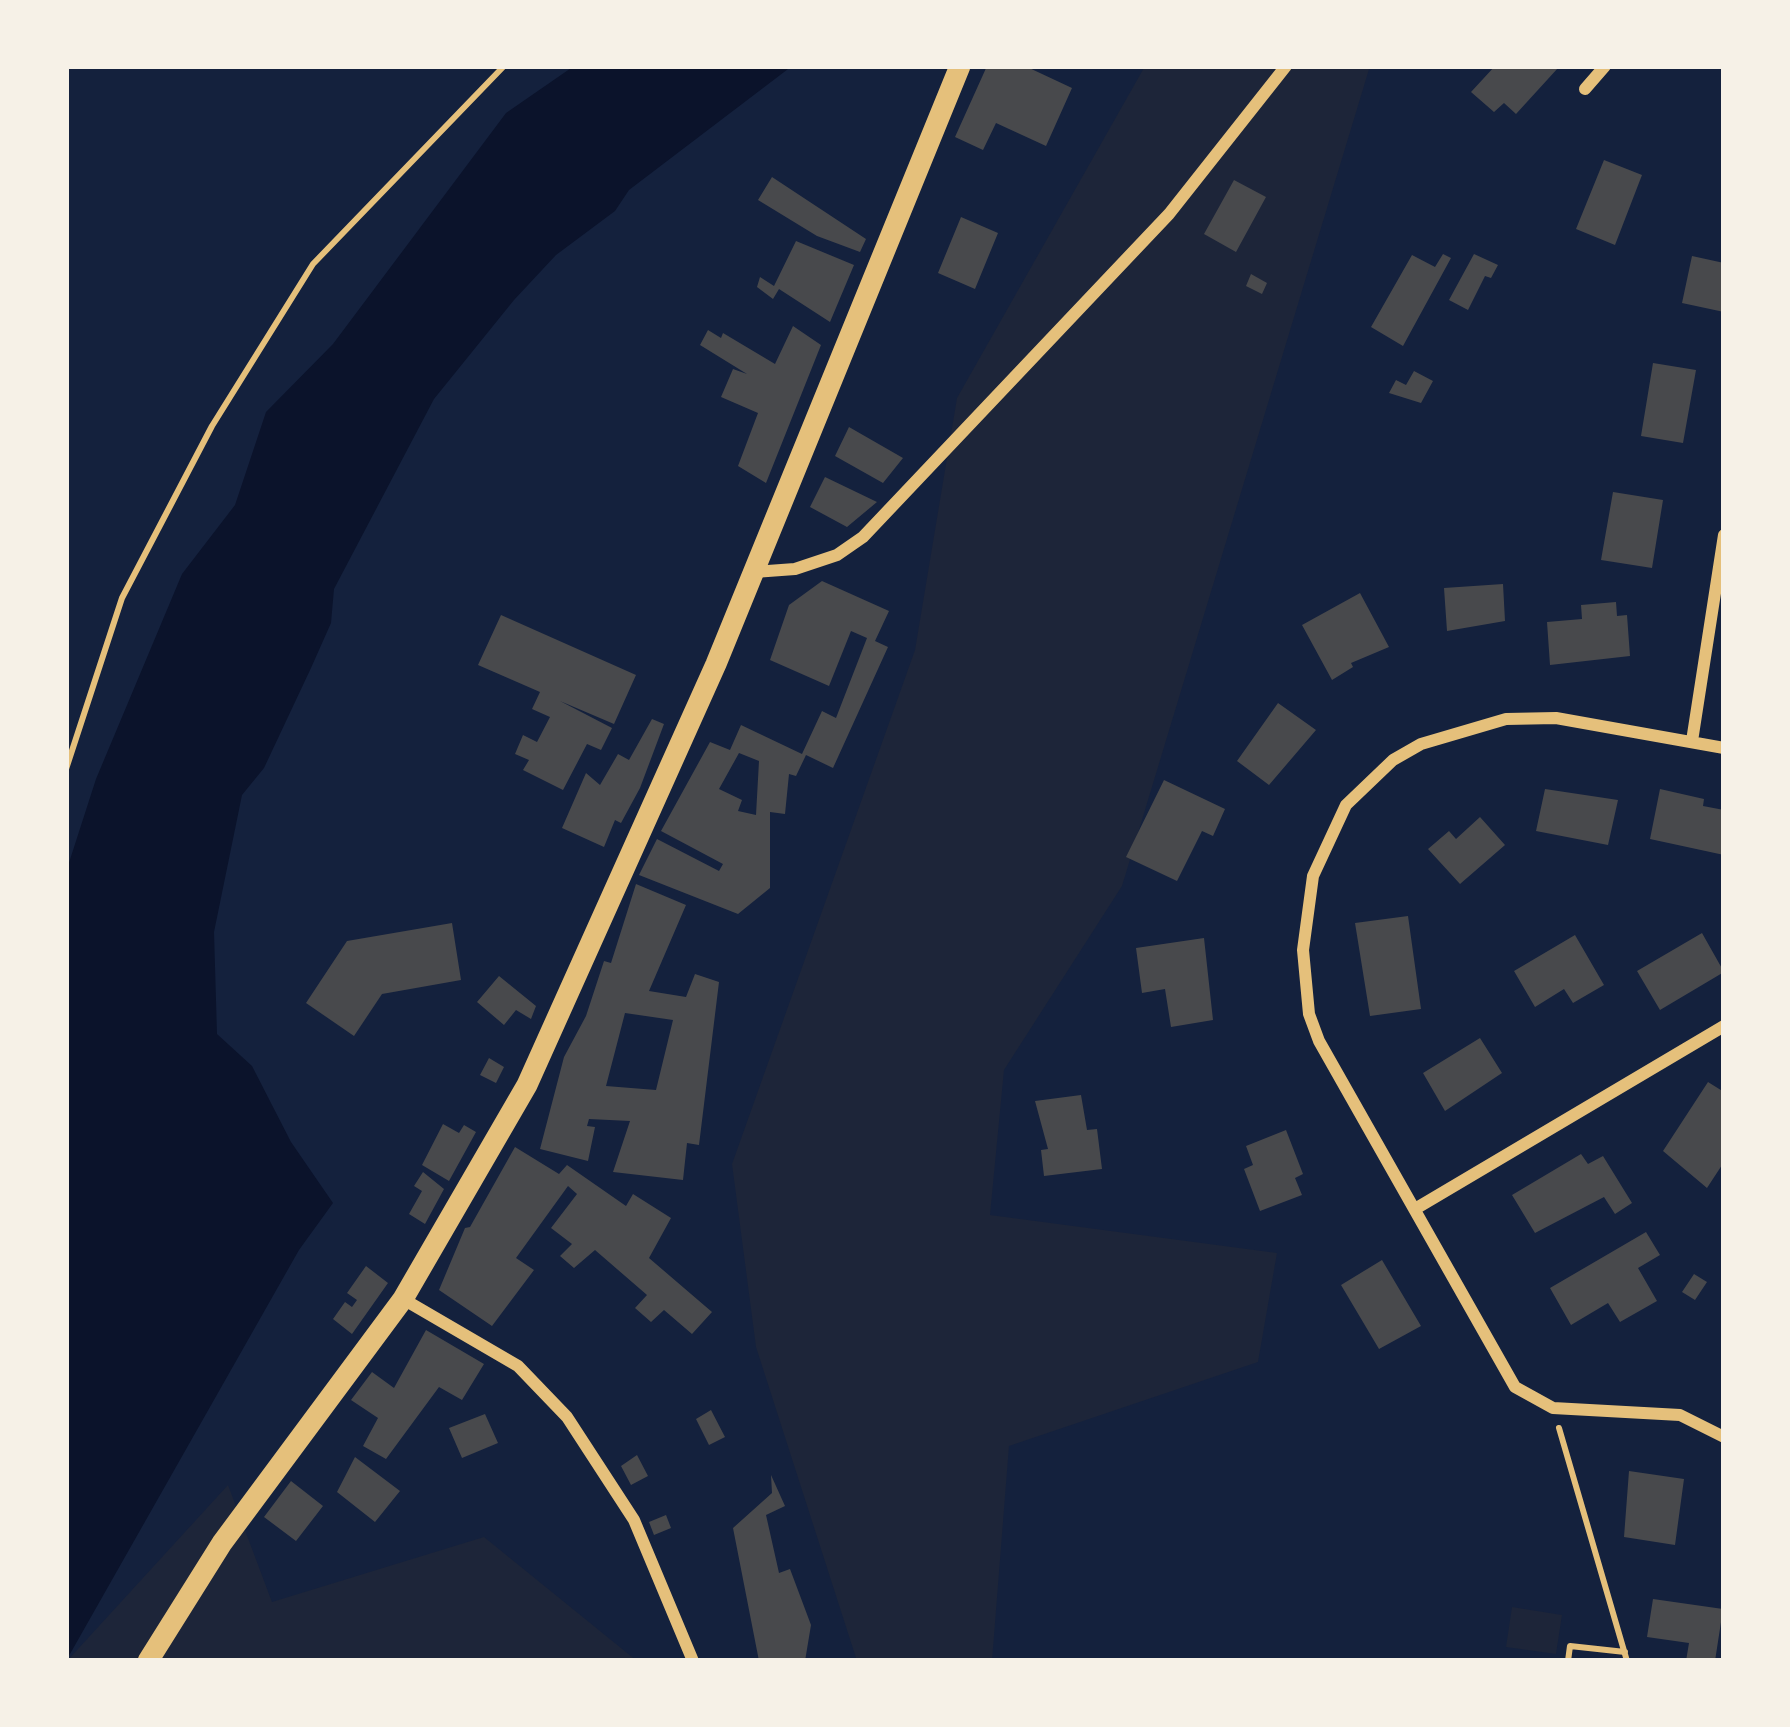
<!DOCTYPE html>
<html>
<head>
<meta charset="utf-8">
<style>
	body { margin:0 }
	#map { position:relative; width:1790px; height:1727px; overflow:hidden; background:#14213d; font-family:"IBM Plex Sans",sans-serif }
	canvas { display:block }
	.frame { position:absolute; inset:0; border:69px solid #f6f1e7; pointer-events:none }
</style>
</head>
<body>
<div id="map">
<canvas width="1790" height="1727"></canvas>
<div class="frame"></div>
</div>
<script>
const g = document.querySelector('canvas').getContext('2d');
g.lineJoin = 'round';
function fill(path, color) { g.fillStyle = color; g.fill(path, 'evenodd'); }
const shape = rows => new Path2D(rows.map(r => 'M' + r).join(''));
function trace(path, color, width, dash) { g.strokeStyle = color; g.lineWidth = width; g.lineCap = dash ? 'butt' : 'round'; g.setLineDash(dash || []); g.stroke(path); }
const green = shape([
	[1145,66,1370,66,1122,886,1004,1070,990,1215,1277,1253,1258,1362,1009,1446,992,1661,857,1661,756,1347,732,1164,915,650,957,398],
	[228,1485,272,1602,484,1537,637,1661,67,1661],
	[1512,1607,1562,1615,1556,1654,1506,1647]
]);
const water = shape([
	[574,66,792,66,629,190,615,211,556,255,514,300,434,399,334,589,331,623,311,668,264,768,242,795,214,932,217,1034,252,1066,291,1142,333,1203,299,1250,66,1661,66,872,96,779,182,574,235,505,266,412,333,344,506,113]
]);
const building = shape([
	[987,66,1025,66,1072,88,1046,146,996,123,983,150,955,137],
	[1495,66,1555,66,1558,68,1516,114,1504,103,1494,112,1471,92],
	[1604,160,1642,175,1615,245,1576,229],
	[772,177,866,239,860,252,817,236,758,200],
	[1234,180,1266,197,1236,252,1204,234],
	[961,217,998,233,975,289,938,273],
	[796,241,854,265,830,322,779,289,773,299,757,287,760,277,774,286],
	[1443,254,1451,258,1403,346,1371,327,1412,255,1435,267],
	[1474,254,1498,265,1491,278,1485,276,1468,310,1449,300],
	[1692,256,1724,263,1724,312,1682,303],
	[1251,274,1267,283,1262,294,1246,286],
	[793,326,821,345,766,483,738,466,758,413,721,397,733,369,747,374,700,345,708,330,721,338,723,333,775,364],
	[1653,363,1696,370,1683,443,1641,436],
	[1414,371,1433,381,1421,403,1389,393,1396,380,1406,385],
	[849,427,903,458,883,483,835,456],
	[825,477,877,502,847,527,810,507],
	[1613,492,1663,500,1652,568,1601,560],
	[822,581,889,611,875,641,888,647,833,768,806,755,796,776,789,774,785,814,770,812,770,888,738,914,639,875,657,839,719,871,723,864,661,831,710,742,730,750,741,725,802,754,822,711,836,718,867,638,851,631,829,686,770,660,789,605],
	[739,753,759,761,756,815,738,811,742,800,719,789],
	[1503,584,1505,621,1447,631,1444,588],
	[1360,593,1389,647,1351,663,1353,667,1332,680,1302,625],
	[1616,602,1617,616,1627,615,1630,656,1550,665,1547,622,1582,619,1581,605],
	[501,615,636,675,614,724,560,701,612,728,601,750,587,744,563,790,523,770,529,760,515,754,523,735,537,742,550,717,532,709,540,692,478,665],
	[1278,703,1316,730,1269,785,1237,761],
	[652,719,664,724,640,788,621,823,615,820,604,847,562,828,586,773,600,785,618,754,629,760],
	[1164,780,1225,809,1213,836,1202,831,1177,881,1126,857],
	[1545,789,1618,800,1608,845,1536,831],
	[1660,789,1704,799,1703,806,1724,810,1724,855,1650,839],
	[1480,817,1505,845,1460,884,1428,849,1449,831,1456,839],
	[636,884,686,905,649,991,686,997,695,974,719,982,699,1145,687,1143,683,1180,613,1172,630,1121,589,1119,587,1126,595,1127,588,1161,540,1149,564,1057,586,1016,604,961,611,963],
	[625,1013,673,1020,656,1090,606,1086],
	[1408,916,1421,1009,1370,1016,1355,923],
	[452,923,461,980,382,994,354,1036,306,1003,347,941],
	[1702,933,1724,972,1660,1010,1637,971],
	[1575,935,1604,985,1573,1003,1564,989,1535,1007,1514,971],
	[1204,938,1213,1020,1171,1027,1165,989,1142,993,1136,948],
	[499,976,536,1006,531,1019,516,1010,504,1025,477,1002],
	[1480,1038,1502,1073,1445,1111,1423,1073],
	[489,1058,504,1067,496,1083,480,1075],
	[1708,1082,1724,1092,1724,1162,1707,1188,1663,1151],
	[1081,1095,1087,1130,1097,1129,1102,1169,1044,1176,1041,1150,1048,1149,1035,1101],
	[443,1124,459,1133,464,1125,476,1132,449,1181,422,1165],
	[1286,1130,1303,1174,1295,1178,1302,1195,1260,1211,1244,1169,1253,1165,1246,1146],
	[515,1147,559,1174,567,1165,626,1206,633,1194,671,1218,649,1258,712,1312,692,1334,664,1310,651,1322,635,1308,647,1295,595,1250,574,1268,560,1256,572,1244,551,1228,577,1194,568,1186,516,1258,534,1270,492,1326,439,1290,465,1228,470,1227],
	[1581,1154,1588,1164,1603,1156,1632,1203,1615,1214,1604,1197,1535,1233,1512,1195],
	[423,1172,444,1189,425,1224,409,1214,422,1191,414,1186],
	[1646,1232,1660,1255,1638,1268,1657,1301,1620,1322,1608,1303,1571,1325,1550,1288],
	[1382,1260,1421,1326,1379,1349,1341,1285],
	[366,1266,388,1283,352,1334,333,1319,345,1302,352,1307,357,1300,347,1293],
	[1694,1274,1707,1282,1695,1300,1682,1292],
	[426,1330,484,1364,462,1400,439,1387,386,1459,363,1446,378,1418,351,1400,372,1372,394,1388],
	[711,1410,725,1437,709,1445,696,1419],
	[485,1414,498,1443,462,1458,449,1428],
	[637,1455,648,1476,631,1485,621,1466],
	[355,1457,400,1491,375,1522,337,1492],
	[1629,1471,1684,1479,1675,1545,1624,1537],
	[771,1475,785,1506,766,1515,779,1573,790,1569,811,1625,805,1661,759,1661,733,1528,772,1493],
	[291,1481,323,1506,296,1541,264,1517],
	[666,1515,671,1528,654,1535,649,1522],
	[1653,1599,1723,1609,1715,1661,1686,1661,1689,1643,1647,1637]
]);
const path = shape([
	[66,769,122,598,212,426,313,264,504,66],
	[1559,1428,1627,1661],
	[1568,1661,1570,1646,1625,1652]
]);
const minor = shape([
	[1585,89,1605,66],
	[754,572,795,569,837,555,863,537,1169,214,1286,66],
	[1692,741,1724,535],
	[1724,748,1556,718,1506,719,1421,744,1393,760,1346,805,1313,876,1303,950,1309,1014,1319,1041,1515,1387,1553,1408,1680,1415,1724,1437],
	[1415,1209,1724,1026],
	[403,1299,518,1366,567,1417,634,1520,693,1661]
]);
const secondary = shape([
	[148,1661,222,1543,403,1299,527,1085,716,664,960,66]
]);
fill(green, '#1d2539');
fill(water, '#0b132b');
fill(building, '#48494c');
trace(path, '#e5c07b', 6);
trace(minor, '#e5c07b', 12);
trace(secondary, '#e5c07b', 21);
</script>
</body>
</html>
